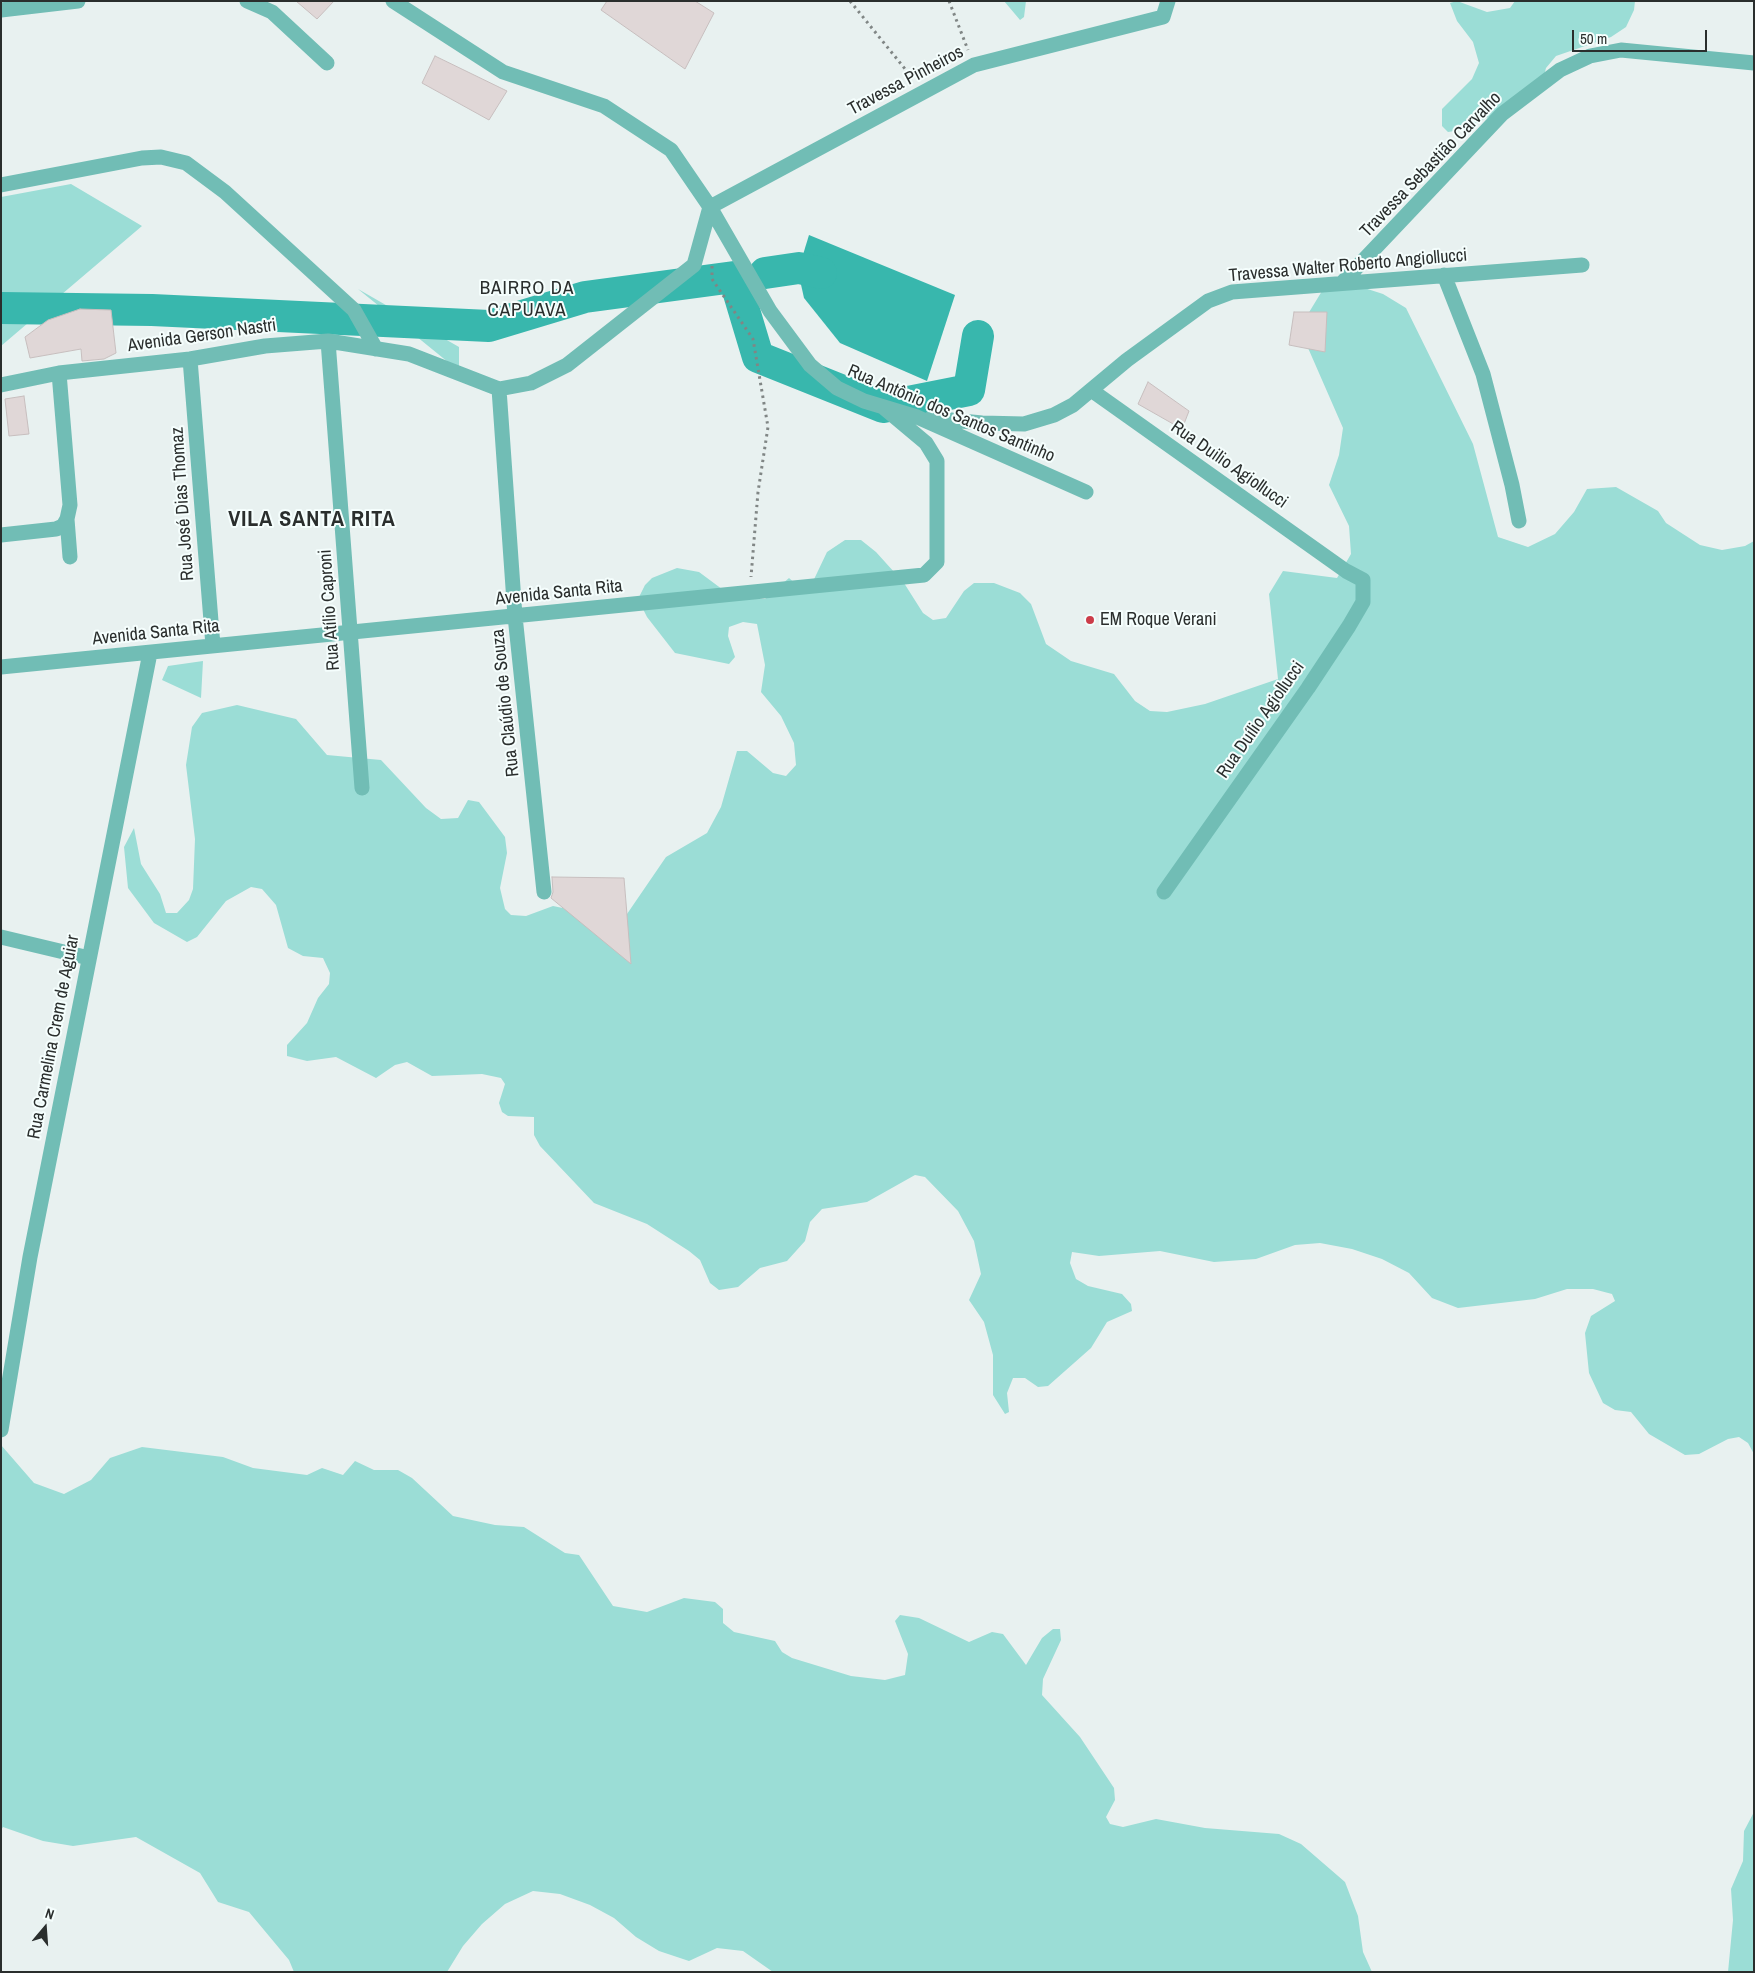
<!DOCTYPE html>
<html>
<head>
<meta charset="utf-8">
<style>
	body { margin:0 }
	#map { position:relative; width:1755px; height:1973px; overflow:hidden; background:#e8f1f0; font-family:"Archivo Narrow",sans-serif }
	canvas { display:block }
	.frame { position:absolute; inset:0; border:2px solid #2a2e2d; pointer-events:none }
	.north { position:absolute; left:20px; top:1903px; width:50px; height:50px; -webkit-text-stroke:4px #f5fefd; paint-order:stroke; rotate:18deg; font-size:14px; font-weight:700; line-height:20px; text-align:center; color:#2a2e2d }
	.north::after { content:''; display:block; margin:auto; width:18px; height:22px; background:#2a2e2d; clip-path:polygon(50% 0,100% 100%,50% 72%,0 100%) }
	.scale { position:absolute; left:1572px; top:30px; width:135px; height:22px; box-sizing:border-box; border:2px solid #2a2e2d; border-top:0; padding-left:6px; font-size:15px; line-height:18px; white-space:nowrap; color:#2a2e2d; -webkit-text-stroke:4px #f5fefd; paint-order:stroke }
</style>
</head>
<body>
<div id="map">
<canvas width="1755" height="1973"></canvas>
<div class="frame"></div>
<div class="north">N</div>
<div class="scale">50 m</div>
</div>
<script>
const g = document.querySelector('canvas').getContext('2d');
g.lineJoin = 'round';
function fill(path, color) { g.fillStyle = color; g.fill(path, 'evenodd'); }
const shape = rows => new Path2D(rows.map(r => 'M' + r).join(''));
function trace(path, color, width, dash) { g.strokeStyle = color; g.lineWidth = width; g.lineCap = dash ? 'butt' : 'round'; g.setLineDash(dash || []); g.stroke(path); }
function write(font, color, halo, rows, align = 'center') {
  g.font = font + ' "Archivo Narrow",sans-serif'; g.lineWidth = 4; g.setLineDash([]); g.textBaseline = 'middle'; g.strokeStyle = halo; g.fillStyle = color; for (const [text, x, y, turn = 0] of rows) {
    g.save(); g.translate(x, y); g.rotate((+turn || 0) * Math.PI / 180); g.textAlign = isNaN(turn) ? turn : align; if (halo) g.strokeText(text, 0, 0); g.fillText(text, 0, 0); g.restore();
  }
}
const green = shape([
	[1004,1,1026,1,1024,17,1020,20],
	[1457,1,1487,12,1510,8,1515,1,1635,1,1634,10,1626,27,1611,37,1556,56,1546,68,1541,88,1526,100,1461,130,1448,132,1442,126,1442,109,1472,79,1479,63,1473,42,1457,21,1450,3],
	[71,184,142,226,1,346,1,197],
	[1352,284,1383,294,1406,308,1473,444,1498,537,1528,547,1555,534,1574,512,1587,489,1616,487,1658,511,1666,523,1700,545,1722,550,1745,546,1754,541,1754,1454,1748,1443,1739,1437,1728,1439,1699,1454,1685,1455,1649,1434,1631,1412,1615,1410,1603,1403,1589,1373,1585,1333,1591,1316,1615,1301,1612,1294,1593,1289,1567,1289,1535,1299,1458,1308,1432,1298,1409,1273,1382,1259,1352,1249,1320,1243,1295,1245,1256,1259,1214,1262,1160,1251,1099,1256,1072,1252,1070,1263,1076,1279,1088,1286,1122,1294,1131,1304,1132,1311,1107,1322,1091,1348,1048,1386,1038,1387,1025,1378,1013,1378,1007,1393,1009,1412,1005,1414,993,1395,993,1355,984,1322,969,1300,981,1274,974,1241,958,1211,925,1177,915,1175,867,1202,822,1209,810,1222,805,1241,787,1261,760,1268,738,1287,719,1290,710,1283,700,1260,689,1251,647,1224,594,1203,540,1146,534,1135,534,1117,508,1116,502,1112,499,1103,505,1084,501,1078,482,1074,432,1076,407,1062,395,1065,376,1078,336,1057,307,1061,287,1056,287,1045,307,1023,318,998,329,984,330,973,323,958,303,956,288,948,276,905,262,889,251,887,226,901,197,937,187,942,154,923,128,888,124,847,134,828,141,864,160,894,166,913,177,913,189,900,193,889,195,839,186,765,192,727,202,713,237,705,296,719,327,755,381,760,426,808,441,819,458,818,468,800,479,802,505,837,507,853,500,888,505,909,511,915,526,916,553,906,602,916,627,914,666,857,707,833,721,807,737,751,747,751,773,773,786,776,796,765,794,743,781,716,761,692,765,665,757,624,743,622,729,627,728,636,735,657,729,664,675,653,647,617,638,599,645,585,652,578,677,568,699,572,734,598,765,599,789,578,807,594,827,552,845,540,861,540,876,552,904,583,923,613,933,620,946,618,964,591,974,583,994,583,1020,593,1031,604,1046,644,1071,661,1114,674,1135,701,1150,711,1167,712,1205,704,1278,679,1269,594,1283,571,1337,578,1351,554,1349,526,1329,485,1339,455,1343,428,1305,341,1308,314,1322,291],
	[358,289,459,347,459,371],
	[203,661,201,698,162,680,168,666],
	[1,1445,34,1483,64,1494,91,1480,110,1458,142,1447,223,1457,253,1468,307,1475,322,1468,343,1475,355,1461,374,1470,398,1470,412,1478,453,1516,495,1525,524,1527,565,1553,579,1555,613,1606,647,1612,684,1598,715,1602,723,1609,723,1623,734,1632,775,1641,782,1652,792,1658,851,1676,885,1680,905,1675,908,1654,895,1621,900,1615,919,1618,969,1642,992,1632,1003,1634,1026,1665,1042,1638,1053,1629,1060,1629,1061,1640,1043,1679,1042,1695,1080,1737,1114,1788,1115,1800,1106,1817,1110,1824,1123,1827,1156,1819,1205,1828,1279,1834,1301,1844,1345,1882,1358,1916,1363,1952,1372,1972,773,1972,743,1951,717,1948,689,1961,659,1951,636,1937,614,1918,590,1905,560,1894,533,1891,505,1904,482,1924,463,1946,447,1972,294,1972,289,1960,249,1912,218,1902,200,1873,136,1837,73,1846,43,1841,3,1827,1,1830],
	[1754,1812,1754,1972,1728,1972,1733,1920,1731,1889,1743,1861,1744,1831]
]);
const water = shape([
	[809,235,955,295,927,381,840,343,804,298,798,271]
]);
const river = shape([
	[765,273,799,268,821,273],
	[1,308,152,310,489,326,585,297,734,277,758,357,883,407,969,390,978,336]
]);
const building = shape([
	[296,1,334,1,317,19,296,1],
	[607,1,695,1,714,13,685,69,601,10,607,1],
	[435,56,507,91,489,120,422,83,435,56],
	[80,309,111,310,116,353,104,359,82,361,81,349,30,358,25,337,48,320,80,309],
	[1294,312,1327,312,1325,352,1289,345,1294,312],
	[1148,382,1189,411,1182,429,1138,404,1148,382],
	[24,396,29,434,9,436,5,399,24,396],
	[552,877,624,878,631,964,551,898,553,892,552,877]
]);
const path = shape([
	[850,1,914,80],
	[949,1,968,50],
	[712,266,712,279,753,339,768,427,758,492,751,577]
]);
const minor = shape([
	[247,1,272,12,327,63],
	[393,1,503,72,604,106,671,150,710,207,770,311,810,365,837,388,864,401,917,417,1086,492],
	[1,10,78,1],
	[1,185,142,158,161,157,186,163,225,192,354,310,376,349],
	[1444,275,1483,374,1512,485,1519,521],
	[1342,283,1502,114,1560,70,1590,56,1621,50,1754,63],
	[328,341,362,788],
	[190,359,213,646],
	[1,385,59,373,190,359,265,346,328,341,409,354,499,389,531,383,567,365,694,265,710,207,974,65,1163,17,1168,1],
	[499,389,515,616,544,892],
	[1091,390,1346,571,1363,580,1363,602,1349,626,1308,688,1164,892],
	[931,418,982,423,1024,424,1054,415,1073,405,1127,360,1208,301,1232,292,1582,265],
	[67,519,70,557],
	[1,535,56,529,63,526,67,519,70,505,59,373],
	[1,667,924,575,937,562,937,461,926,443,883,407],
	[1,937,89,958],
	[1,1430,30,1257,150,653]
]);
const markers = [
	[1090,620,5,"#cc3c49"]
];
const streetNames = [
	["Travessa Pinheiros",906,81,-28],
	["Travessa Sebastião Carvalho",1431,165,-46],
	["Travessa Walter Roberto Angiollucci",1348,266,-5],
	["Avenida Gerson Nastri",202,336,-8],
	["Rua Antônio dos Santos Santinho",951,414,23],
	["Rua Duilio Agiollucci",1229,465,35],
	["Rua José Dias Thomaz",183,504,-94],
	["Avenida Santa Rita",559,593,-6],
	["Rua Atílio Caproni",330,610,-94],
	["Avenida Santa Rita",156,633,-6],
	["Rua Claúdio de Souza",506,703,-96],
	["Rua Duílio Agiollucci",1261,720,-55],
	["Rua Carmelina Crem de Aguiar",54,1037,-79]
];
const poiNames = [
	["EM Roque Verani",1100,620]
];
const neighbourhoodNames = [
	["BAIRRO DA",527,289],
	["CAPUAVA",527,311]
];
const districtNames = [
	["VILA SANTA RITA",312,520]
];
fill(green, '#9bddd6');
fill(water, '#38b7ad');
trace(river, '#38b7ad', 32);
fill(building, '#e0d7d7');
trace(building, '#c7bebe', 1);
trace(path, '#808685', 3, [2.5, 4]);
trace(minor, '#71bdb5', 15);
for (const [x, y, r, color] of markers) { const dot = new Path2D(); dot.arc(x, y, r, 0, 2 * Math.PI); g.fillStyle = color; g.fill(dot); trace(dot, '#f5fefd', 2); }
write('18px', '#2a2e2d', '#f5fefd', streetNames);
write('18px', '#2a2e2d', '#f5fefd', poiNames, 'left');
g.letterSpacing = '1px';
write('19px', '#2a2e2d', '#f5fefd', neighbourhoodNames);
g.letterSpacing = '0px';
g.letterSpacing = '1px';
write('bold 22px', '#2a2e2d', '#f5fefd', districtNames);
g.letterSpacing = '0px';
</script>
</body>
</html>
